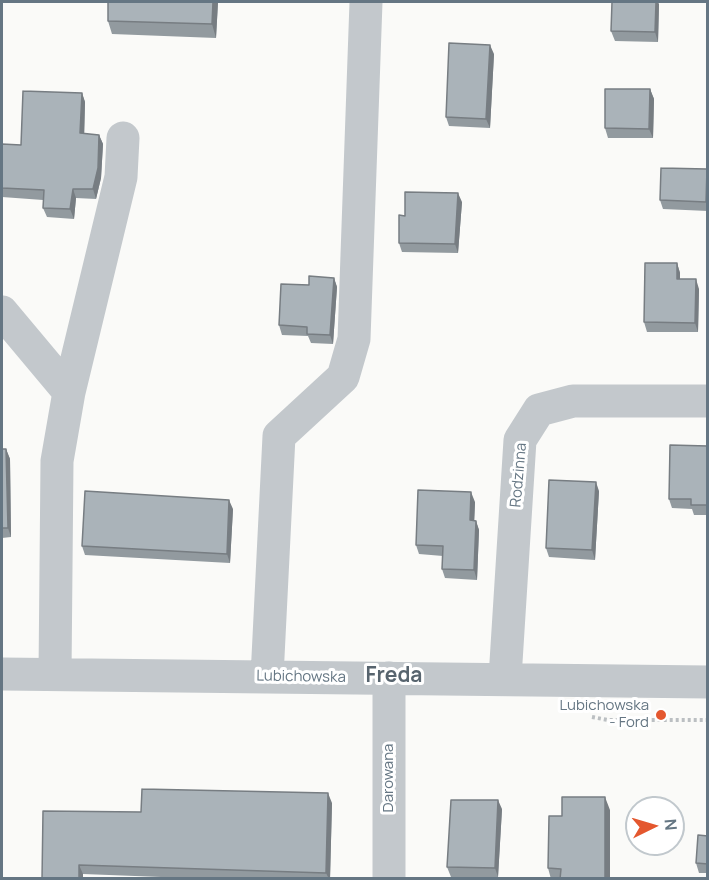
<!DOCTYPE html>
<html>
<head>
<meta charset="utf-8">
<style>
	body { margin:0 }
	#map { position:relative; width:709px; height:880px; overflow:hidden; background:#fafaf8; font-family:Manrope,sans-serif }
	canvas { display:block }
	.frame { position:absolute; inset:0; border:3px solid #657683; pointer-events:none }
	.north { position:absolute; left:625px; top:796px; width:60px; height:60px; box-sizing:border-box; background:#fff; border:2px solid #c1c8cd; border-radius:50%; rotate:85deg; font-size:16px; font-weight:700; line-height:24px; text-align:center; color:#657683 }
	.north::after { content:''; display:block; margin:auto; width:21px; height:27px; background:#e4572e; clip-path:polygon(50% 0,100% 100%,50% 72%,0 100%) }
</style>
</head>
<body>
<div id="map">
<canvas width="709" height="880"></canvas>
<div class="frame"></div>
<div class="north">N</div>
</div>
<script>
const g = document.querySelector('canvas').getContext('2d');
g.lineJoin = 'round';
const shape = rows => new Path2D(rows.map(r => 'M' + r).join(''));
function trace(path, color, width, dash) { g.strokeStyle = color; g.lineWidth = width; g.lineCap = dash ? 'butt' : 'round'; g.setLineDash(dash || []); g.stroke(path); }
function fill(path, color) { g.fillStyle = color; g.fill(path, 'evenodd'); }
function write(font, color, halo, rows, align = 'center') {
  g.font = font + ' Manrope,sans-serif'; g.lineWidth = 6; g.setLineDash([]); g.textBaseline = 'middle'; g.strokeStyle = halo; g.fillStyle = color; for (const [text, x, y, turn = 0] of rows) {
    g.save(); g.translate(x, y); g.rotate((+turn || 0) * Math.PI / 180); g.textAlign = isNaN(turn) ? turn : align; if (halo) g.strokeText(text, 0, 0); g.fillText(text, 0, 0); g.restore();
  }
}
const path = shape([
	[592,717,608,720,708,720]
]);
const minor = shape([
	[2,312,69,392],
	[2,674,708,682],
	[55,674,57,461,69,392,121,177,123,138],
	[267,677,279,436,343,377,354,339,366,2],
	[389,678,389,878],
	[505,678,520,440,539,410,573,401,708,401]
]);
const wall = shape([
	[108,2,218,2,216,38,112,34,108,21],
	[659,4,658,42,615,41,611,31],
	[494,54,490,128,449,126,446,117],
	[650,89,654,99,653,138,608,138,605,128],
	[82,93,85,102,84,134,99,135,103,144,101,178,96,199,76,198,74,219,47,217,43,208,43,200,2,197,2,144,21,145],
	[707,169,708,211,663,209,660,200],
	[462,202,458,253,402,252,399,243,405,216],
	[677,263,680,273,680,279,699,289,698,332,647,332,644,322],
	[334,278,337,287,333,344,311,343,308,336,282,335,279,325,309,285],
	[708,446,708,515,694,515,692,509,672,508,669,499],
	[2,449,6,449,10,459,11,537,2,538],
	[599,491,595,560,549,557,546,548],
	[475,502,474,520,476,521,479,530,477,580,445,578,442,569,443,556,419,554,416,545],
	[233,509,230,563,85,555,82,546],
	[332,803,330,879,213,879,83,874,83,879,42,879,141,812],
	[502,809,498,877,451,877,447,867],
	[610,810,610,879,551,879,548,868,562,816],
	[708,836,708,873,699,873,696,863]
]);
const shadedWall = shape([
	[213,2,218,2,216,38,212,24],
	[656,2,658,2,659,4,658,42,655,32],
	[490,45,494,54,490,128,486,119],
	[650,89,654,99,653,138,649,129],
	[82,93,85,102,84,143,80,133],
	[99,135,103,144,101,178,96,199,93,189],
	[707,169,708,170,708,206,706,202],
	[73,189,76,198,74,219,70,209],
	[458,193,462,202,458,253,455,244],
	[677,263,680,273,680,288,677,279],
	[334,278,337,287,333,344,330,335],
	[696,279,699,289,698,332,695,323],
	[6,449,10,459,11,537,8,528],
	[596,482,599,491,595,560,592,550],
	[471,492,475,502,474,529,470,520],
	[229,500,233,509,230,563,227,554],
	[476,521,479,530,477,580,474,570],
	[328,793,332,803,330,879,329,879,326,873],
	[605,797,610,810,610,879,605,879],
	[498,800,502,809,498,877,495,868],
	[79,865,83,874,83,879,79,879]
]);
const building = shape([
	[108,2,213,2,212,24,108,21,108,2],
	[612,2,656,2,655,32,611,31,612,2],
	[449,43,490,45,486,119,446,117,449,43],
	[605,89,650,89,649,129,605,128,605,89],
	[23,91,82,93,80,133,99,135,98,168,93,189,73,189,70,209,43,208,44,190,2,188,2,144,21,145,23,91],
	[661,168,707,169,706,202,660,200,661,168],
	[405,192,458,193,455,244,399,243,399,215,405,216,405,192],
	[645,263,677,263,677,279,696,279,695,323,644,322,645,263],
	[309,276,334,278,330,335,307,334,307,327,279,325,281,284,309,285,309,276],
	[670,445,708,446,708,505,691,505,691,499,669,499,670,445],
	[2,449,6,449,8,528,2,528,2,449],
	[549,480,596,482,592,550,546,548,549,480],
	[418,490,471,492,470,520,476,521,474,570,442,569,443,546,416,545,418,490],
	[85,491,229,500,227,554,82,546,85,491],
	[142,789,328,793,326,873,79,865,79,879,42,879,43,811,141,812,142,789],
	[562,797,605,797,605,879,560,879,561,869,548,868,549,816,562,816,562,797],
	[451,800,498,800,495,868,447,867,451,800],
	[698,835,708,836,708,864,696,863,698,835]
]);
const markers = [
	[661,715,6,"#e4572e"]
];
const streetNames = [
	["Rodzinna",519,475,-85],
	["Lubichowska",301,677,1],
	["Darowana",389,778,-90]
];
const poiNames = [
	["Lubichowska",649,706],
	["- Ford",649,723]
];
const districtNames = [
	["Freda",394,676]
];
trace(path, '#bbbfc2', 4, [3, 3]);
trace(minor, '#c3c8cc', 33);
fill(wall, '#929a9f');
fill(shadedWall, '#777d82');
fill(building, '#aab3b9');
trace(building, '#777d82', 1.5);
for (const [x, y, r, color] of markers) { const dot = new Path2D(); dot.arc(x, y, r, 0, 2 * Math.PI); g.fillStyle = color; g.fill(dot); trace(dot, '#fff', 2); }
write('15px', '#657683', '#fff', streetNames);
write('15px', '#657683', '#fff', poiNames, 'right');
write('bold 21px', '#57646e', '#fff', districtNames);
</script>
</body>
</html>
